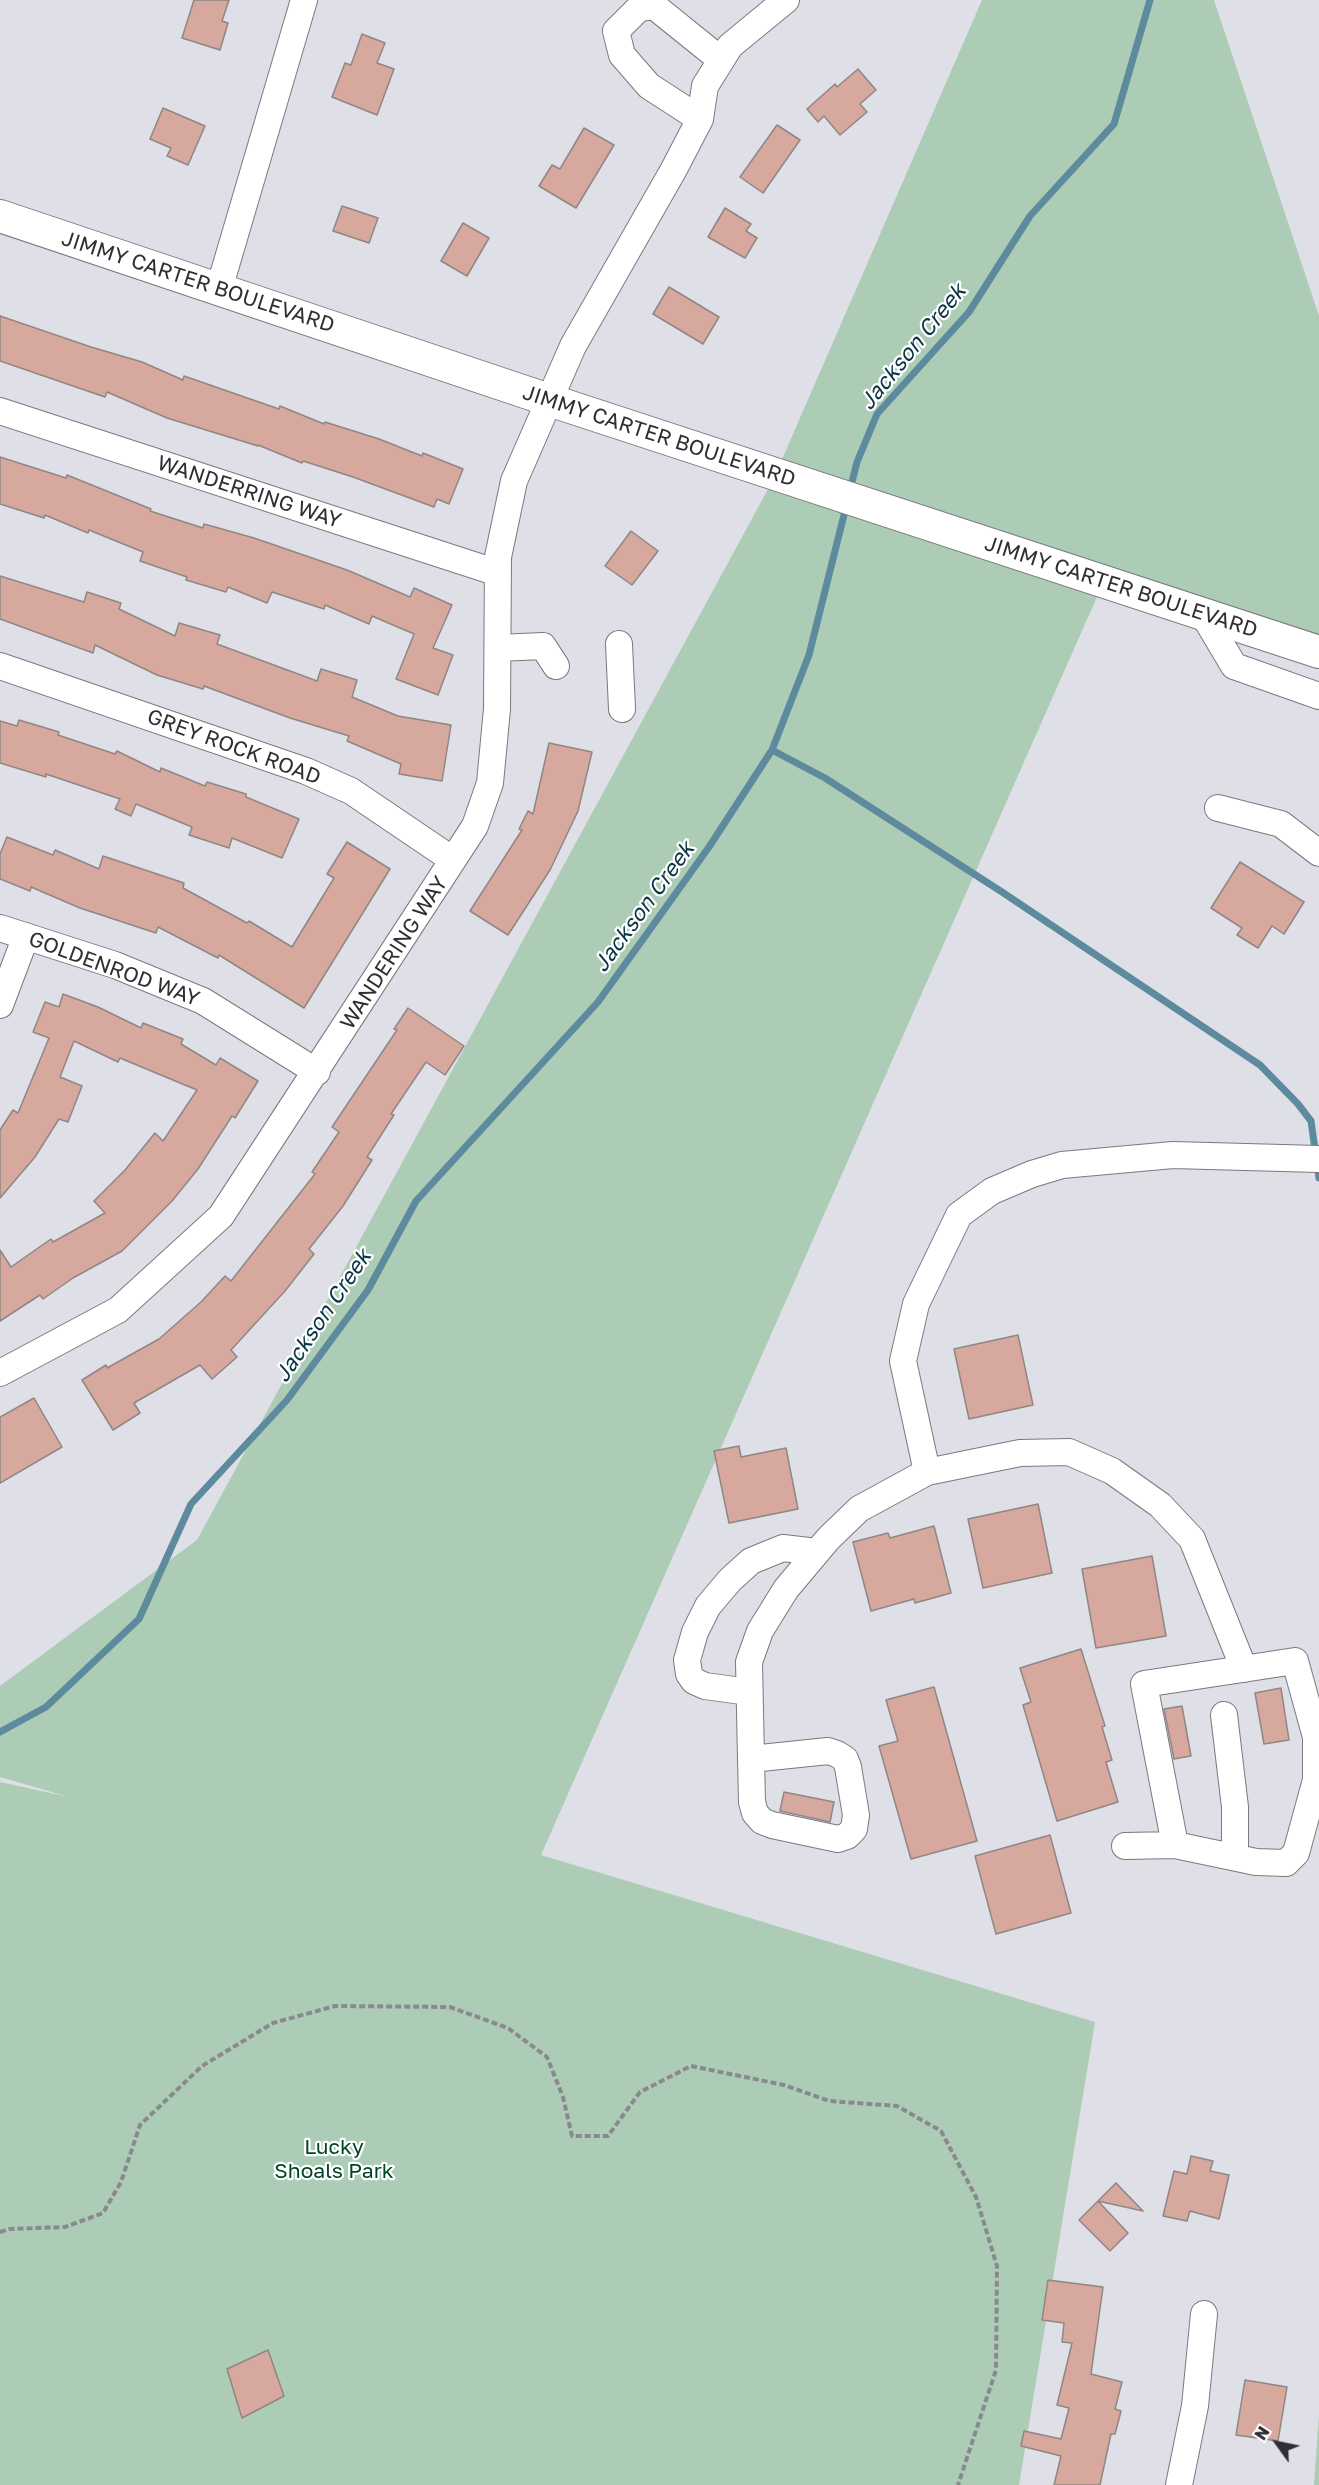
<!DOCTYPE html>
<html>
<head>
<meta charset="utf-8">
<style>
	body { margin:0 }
	#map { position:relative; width:1319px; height:2485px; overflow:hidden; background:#dfdfe8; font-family:"Golos Text",sans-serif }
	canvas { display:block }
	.north { position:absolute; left:1247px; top:2413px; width:60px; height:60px; -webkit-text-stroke:4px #fff; paint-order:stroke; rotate:303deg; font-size:16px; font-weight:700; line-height:24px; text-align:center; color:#2f2f33 }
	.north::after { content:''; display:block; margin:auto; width:21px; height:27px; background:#2f2f33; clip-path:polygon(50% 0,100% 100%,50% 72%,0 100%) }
</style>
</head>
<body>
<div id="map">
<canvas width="1319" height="2485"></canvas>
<div class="north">N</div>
</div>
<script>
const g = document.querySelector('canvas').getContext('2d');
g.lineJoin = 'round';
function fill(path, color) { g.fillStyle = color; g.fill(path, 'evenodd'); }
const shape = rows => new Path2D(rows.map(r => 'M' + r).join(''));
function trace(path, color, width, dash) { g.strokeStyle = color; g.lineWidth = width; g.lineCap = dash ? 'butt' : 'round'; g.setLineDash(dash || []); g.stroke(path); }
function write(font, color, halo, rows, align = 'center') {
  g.font = font + ' "Golos Text",sans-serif'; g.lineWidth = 4.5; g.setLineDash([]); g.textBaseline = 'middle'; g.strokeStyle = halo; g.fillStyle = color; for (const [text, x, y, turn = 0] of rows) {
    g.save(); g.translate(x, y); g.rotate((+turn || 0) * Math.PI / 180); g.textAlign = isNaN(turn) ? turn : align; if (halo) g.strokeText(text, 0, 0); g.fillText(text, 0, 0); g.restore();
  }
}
const green = shape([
	[982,0,1214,0,1319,316,1319,657,1104,581,541,1855,1095,2022,1019,2485,0,2485,0,1782,69,1797,0,1777,0,1686,197,1540,773,480],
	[1319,2414,1319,2485,1314,2485]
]);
const stream = shape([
	[850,490,857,462,877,414,969,312,1030,216,1114,124,1150,0],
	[772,750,825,778,1002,892,1260,1065,1298,1104,1311,1121,1319,1178],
	[0,1732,46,1707,139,1619,191,1504,287,1400,368,1290,416,1201,598,1002,709,847,772,750,809,655,846,507]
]);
const building = shape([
	[194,0,229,0,222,21,228,23,220,50,182,38,194,0],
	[362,34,385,43,377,63,394,69,377,115,332,97,345,63,351,65,362,34],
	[858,69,876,90,860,104,867,112,840,135,824,116,818,122,807,109,835,84,837,87,858,69],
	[163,108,205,126,188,165,167,156,171,148,150,139,163,108],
	[777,125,800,140,763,193,740,177,777,125],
	[584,128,614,145,576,208,539,186,552,165,560,169,584,128],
	[342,206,378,218,369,243,333,231,342,206],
	[725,208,751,224,746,231,757,238,745,258,708,237,725,208],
	[463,223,489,238,467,276,441,261,463,223],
	[669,287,719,317,703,344,653,314,669,287],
	[0,316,91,347,142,362,183,380,184,376,279,409,280,406,324,424,325,422,379,439,422,456,423,453,463,469,449,504,437,499,434,507,353,477,303,461,302,463,258,445,258,446,167,418,107,392,105,397,0,361,0,316],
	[0,457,66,478,67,475,151,509,150,511,203,528,204,524,254,538,347,570,410,597,414,588,452,605,433,648,453,655,438,695,396,679,414,634,372,616,369,624,325,605,324,609,272,592,267,603,228,587,226,592,186,580,187,577,140,561,143,552,89,530,88,533,45,515,44,518,0,504,0,457],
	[631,531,658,551,632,585,605,566,631,531],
	[0,576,84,602,87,592,121,603,119,609,175,636,179,623,220,635,217,644,317,681,321,669,357,680,352,697,398,716,451,725,442,781,399,774,401,764,347,741,349,736,290,718,204,686,203,689,157,675,95,645,93,653,0,619,0,576],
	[19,720,59,732,58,735,115,754,117,751,160,772,161,768,205,786,207,782,246,794,246,797,299,819,282,858,232,838,229,848,189,835,192,827,136,804,131,816,115,809,120,799,46,774,46,777,0,763,0,721,17,726,19,720],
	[549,743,592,752,578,811,550,870,508,935,470,911,522,830,519,829,528,811,533,814,549,743],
	[7,837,53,855,55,850,99,869,103,856,184,883,183,888,247,923,249,921,292,947,334,878,327,874,347,842,390,869,304,1008,219,955,218,958,158,927,156,933,80,908,31,887,30,891,0,879,0,854,7,837],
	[1240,862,1304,902,1284,934,1272,926,1258,948,1237,935,1242,928,1211,908,1240,862],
	[63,994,98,1007,141,1028,143,1023,183,1039,181,1044,216,1065,220,1058,258,1081,235,1118,232,1116,198,1169,172,1201,122,1251,73,1278,43,1299,40,1295,0,1321,0,1250,11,1267,51,1239,53,1242,105,1213,94,1201,125,1170,155,1133,163,1141,197,1090,120,1058,118,1062,74,1041,60,1077,82,1086,68,1122,59,1119,35,1157,0,1198,0,1130,13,1110,18,1113,49,1038,33,1032,45,1002,59,1007,63,994],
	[408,1008,464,1046,445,1075,426,1062,391,1114,394,1115,367,1157,372,1160,343,1206,309,1249,314,1254,285,1291,231,1350,237,1357,212,1379,200,1365,134,1403,140,1413,113,1430,82,1380,106,1365,107,1368,159,1339,201,1302,225,1276,231,1281,315,1174,312,1172,339,1132,332,1127,397,1030,394,1029,408,1008],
	[1018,1335,1033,1405,969,1419,954,1349,1018,1335],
	[34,1398,62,1447,0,1483,0,1417,34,1398],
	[739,1446,741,1457,786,1448,798,1509,729,1523,714,1451,739,1446],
	[1038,1504,1052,1573,983,1588,968,1519,1038,1504],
	[934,1526,951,1593,915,1603,914,1599,871,1611,853,1542,888,1533,890,1538,934,1526],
	[1152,1556,1166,1636,1096,1648,1082,1569,1152,1556],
	[1081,1649,1105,1726,1102,1727,1112,1760,1106,1762,1118,1802,1057,1821,1023,1705,1031,1702,1020,1668,1081,1649],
	[934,1687,977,1841,911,1859,879,1746,898,1741,886,1700,934,1687],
	[1281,1688,1289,1740,1264,1744,1255,1693,1281,1688],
	[1182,1706,1191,1756,1174,1759,1164,1709,1182,1706],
	[784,1792,834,1802,830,1822,780,1811,784,1792],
	[1050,1835,1071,1913,996,1934,975,1856,1050,1835],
	[1191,2156,1213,2161,1210,2171,1229,2175,1219,2219,1190,2211,1187,2221,1163,2216,1174,2171,1187,2174,1191,2156],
	[1116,2183,1143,2211,1098,2201,1116,2183],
	[1098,2201,1128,2233,1110,2251,1079,2220,1098,2201],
	[1048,2280,1103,2287,1091,2374,1122,2382,1115,2409,1121,2411,1119,2419,1115,2434,1111,2434,1100,2485,1054,2485,1061,2456,1021,2446,1024,2431,1061,2439,1069,2408,1057,2405,1072,2343,1062,2342,1064,2323,1042,2320,1048,2280],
	[268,2350,284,2396,242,2418,227,2369,268,2350],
	[1245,2380,1287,2387,1278,2441,1236,2435,1245,2380]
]);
const path = shape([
	[0,2232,9,2229,65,2227,103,2213,121,2182,140,2125,202,2066,273,2023,335,2006,450,2007,508,2028,547,2057,563,2097,572,2136,608,2136,640,2092,691,2066,784,2085,829,2101,897,2106,941,2131,976,2197,997,2266,996,2370,958,2485]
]);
const minor = shape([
	[700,119,649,86,622,55,616,31,639,8,654,6,721,60],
	[219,289,304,0],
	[0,411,498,573],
	[1203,614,1234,666,1319,696],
	[619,644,622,709],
	[498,648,543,646,556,666],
	[0,666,306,771,351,791,453,860],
	[1218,808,1281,824,1319,853],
	[0,928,115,965,203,1001,317,1072],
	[0,1005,26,936],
	[0,1373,118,1310,221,1216,475,826,490,783,497,709,498,557,514,481,573,346,674,169,700,119,705,86,730,46,786,0],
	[927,1472,903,1361,916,1304,959,1215,992,1191,1032,1174,1062,1165,1173,1155,1319,1159],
	[749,1692,705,1686,694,1681,689,1674,687,1660,695,1632,708,1606,730,1580,751,1561,783,1548,817,1552],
	[1224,1715,1235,1807,1235,1857],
	[751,1759,828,1751,837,1754,845,1759,848,1767,856,1815,854,1829,847,1836,838,1839,772,1825,762,1821,755,1813,752,1802,751,1759,749,1662,760,1631,786,1589,828,1539,859,1509,927,1472,1020,1453,1069,1452,1112,1471,1160,1505,1192,1539,1244,1669],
	[1125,1846,1175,1845,1256,1862,1286,1863,1296,1853,1316,1780,1316,1737,1295,1661,1144,1684,1175,1845],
	[1179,2485,1195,2406,1204,2314]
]);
const major = shape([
	[0,216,549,400,1319,652]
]);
const streetNames = [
	["JIMMY CARTER BOULEVARD",198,282,18],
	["JIMMY CARTER BOULEVARD",659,436,18],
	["WANDERRING WAY",249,492,18],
	["JIMMY CARTER BOULEVARD",1121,587,18],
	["GREY ROCK ROAD",234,747,20],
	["WANDERING WAY",394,953,-57],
	["GOLDENROD WAY",114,969,20]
];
const parkNames = [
	["Lucky",334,2147],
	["Shoals Park",334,2171]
];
const waterNames = [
	["Jackson Creek",913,347,-51],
	["Jackson Creek",644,907,-54],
	["Jackson Creek",323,1316,-56]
];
fill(green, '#acccb5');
trace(stream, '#5d8a9d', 7);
fill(building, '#d6a89e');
trace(building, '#908684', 1.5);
trace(minor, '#797981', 28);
trace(major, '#797981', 34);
trace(path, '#898990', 4, [6, 3]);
trace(minor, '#fff', 26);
trace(major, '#fff', 32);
write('21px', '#2f2f33', '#fff', streetNames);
write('21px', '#004624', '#fff', parkNames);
write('italic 22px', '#0a3544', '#fff', waterNames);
</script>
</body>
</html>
